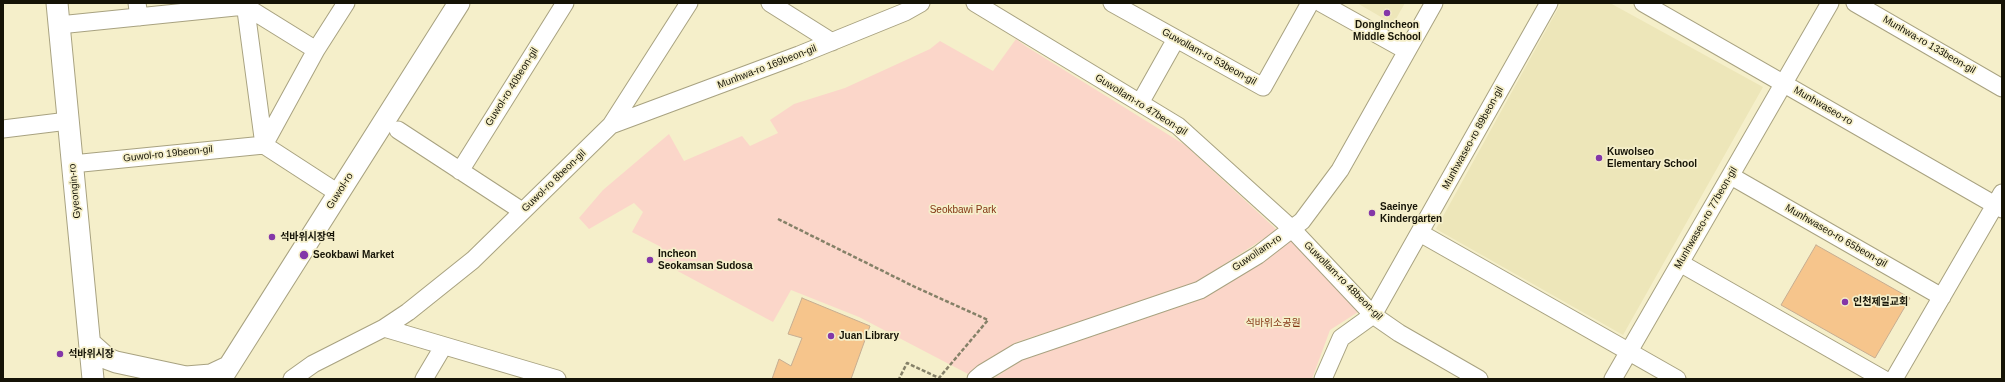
<!DOCTYPE html>
<meta charset="utf-8">
<style>
body{margin:0}
#map{position:relative;width:2005px;height:382px;overflow:hidden;background:#f5efca;font-family:Helvetica,sans-serif}
canvas{display:block}
.frame{position:absolute;inset:0;border:4px solid #151306;pointer-events:none}
</style>
<div id="map">
<canvas width="2005" height="382"></canvas>
<div class="frame"></div>
</div>
<script>
const context = document.querySelector('canvas').getContext('2d');
context.lineJoin = 'round';
function fill(path, color) { context.fillStyle = color; context.fill(path, 'evenodd'); }
const poly = rows => new Path2D(rows.map(r => 'M' + r).join(''));
function trace(path, color, width, dash) { context.strokeStyle = color; context.lineWidth = width; context.lineCap = dash ? 'butt' : 'round'; context.setLineDash(dash || []); context.stroke(path); }
function label(font, color, halo, rows, align = 'center') {
  context.font = font + ' Helvetica,"Noto Sans KR",sans-serif'; context.lineWidth = 3.5; context.setLineDash([]); context.textBaseline = 'middle'; context.strokeStyle = halo; context.fillStyle = color; for (const [text, x, y, turn = 0] of rows) {
    context.save(); context.translate(x, y); context.rotate((+turn || 0) * Math.PI / 180); context.textAlign = isNaN(turn) ? turn : align; if (halo) context.strokeText(text, 0, 0); context.fillText(text, 0, 0); context.restore();
  }
}
fill(poly([
 [1357,3,1405,3,1393,24],
 [1561,3,1610,3,1763,87,1623,335,1436,229]
]), '#ede6b9');
fill(poly([
 [1016,39,1027,47,1185,145,1277,230,1192,285,1017,342,970,375,859,317,791,290,773,322,657,260,661,247,632,232,643,212,634,203,589,229,579,218,603,190,669,134,684,161,742,136,750,146,778,133,770,120,794,104,845,88,930,49,940,41,993,71],
 [1291,240,1358,312,1330,330,1312,379,993,379,1022,360,1196,301,1214,292,1269,258]
]), '#fbd6c9');
const building = poly([
 [1816,245,1910,298,1875,358,1781,305,1816,245],
 [802,298,870,326,851,379,772,379,779,359,791,366,802,338,788,334,802,298]
]);
fill(building, '#f6c58c');
trace(building, '#c6ad91', 1);
const minor = poly([
 [137,3,139,17],
 [245,3,264,145],
 [770,3,832,42],
 [975,3,1178,126,1292,229,1373,315,1399,333,1479,379],
 [1112,3,1263,87,1310,3],
 [1321,3,1407,51],
 [1643,3,2002,209],
 [1855,3,2002,88],
 [59,25,245,6,316,50],
 [1140,103,1176,39],
 [611,125,799,55,905,12,921,3],
 [3,129,68,121],
 [398,130,522,211],
 [264,145,316,50,346,3],
 [72,164,264,145,338,193],
 [460,171,565,3],
 [1731,176,1942,297],
 [1420,233,1677,379],
 [1680,263,1883,379],
 [384,328,557,379],
 [292,379,313,364,384,328,408,312,473,260,611,125,689,3],
 [424,379,443,347],
 [976,379,983,373,1018,352,1200,290,1258,255,1302,221,1340,170,1434,3],
 [1323,379,1341,338,1373,315,1549,3],
 [1613,379,1830,3],
 [1894,379,2002,193]
]);
const major = poly([
 [57,3,93,379],
 [90,343,108,359,116,362,186,377,211,375,228,367],
 [221,379,459,3]
]);
trace(minor, '#a8a280', 19);
trace(major, '#a8a280', 23);
trace(poly([
 [778,219,915,287,988,320,939,378,907,363,899,379]
]), '#858168', 2.5, [4, 2]);
trace(minor, '#fff', 17);
trace(major, '#fff', 21);
for (const [x, y, r, color] of [
 [1387,13,4,"#8437a8"],
 [1599,158,4,"#8437a8"],
 [1372,213,4,"#8437a8"],
 [272,237,4,"#8437a8"],
 [304,255,5,"#8437a8"],
 [650,260,4,"#8437a8"],
 [1845,302,4,"#8437a8"],
 [831,336,4,"#8437a8"],
 [60,354,4,"#8437a8"]
]) { const dot = new Path2D(); dot.arc(x, y, r, 0, 2 * Math.PI); context.fillStyle = color; context.fill(dot); trace(dot, '#f5efca', 1.5); }
label('bold 10px', '#151306', '#f5efca', [
 ["DongIncheon",1387,25,"center"],
 ["Middle School",1387,37,"center"],
 ["Kuwolseo",1607,152],
 ["Elementary School",1607,164],
 ["Saeinye",1380,207],
 ["Kindergarten",1380,219],
 ["석바위시장역",280,237],
 ["Incheon",658,254],
 ["Seokamsan Sudosa",658,266],
 ["Seokbawi Market",313,255],
 ["인천제일교회",1853,302],
 ["Juan Library",839,336],
 ["석바위시장",68,354]
], 'left');
label('10px', '#151306', '#f5efca', [
 ["Munhwa-ro 133beon-gil",1929,45,30],
 ["Guwollam-ro 53beon-gil",1209,57,29],
 ["Munhwa-ro 169beon-gil",767,67,-21],
 ["Guwol-ro 40beon-gil",512,87,-58],
 ["Guwollam-ro 47beon-gil",1141,105,32],
 ["Munhwaseo-ro",1823,106,30],
 ["Munhwaseo-ro 89beon-gil",1473,138,-61],
 ["Guwol-ro 19beon-gil",168,154,-6],
 ["Guwol-ro 8beon-gil",554,181,-44],
 ["Gyeongin-ro",75,191,-95],
 ["Guwol-ro",340,191,-58],
 ["Munhwaseo-ro 77beon-gil",1706,218,-60],
 ["Munhwaseo-ro 65beon-gil",1836,236,30],
 ["Guwollam-ro",1257,253,-34],
 ["Guwollam-ro 48beon-gil",1343,281,45]
]);
label('10px', '#823413', '#f5efca', [
 ["Seokbawi Park",963,210],
 ["석바위소공원",1273,323]
]);
</script>
